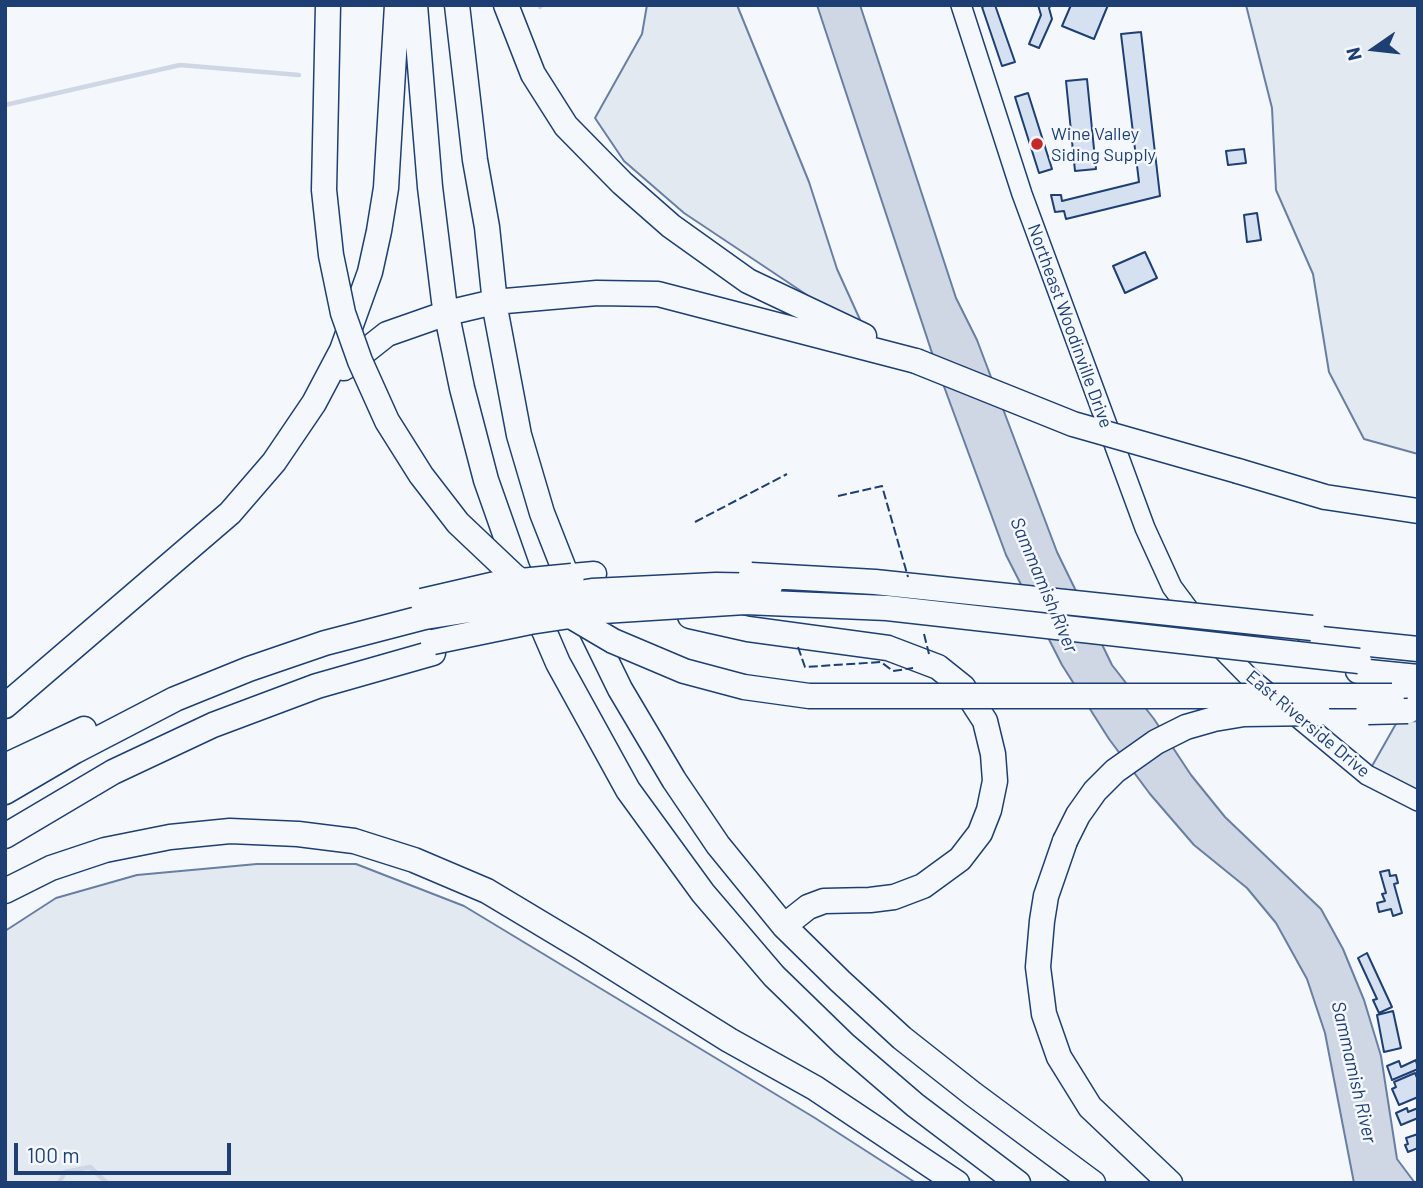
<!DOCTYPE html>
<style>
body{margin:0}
#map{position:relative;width:1423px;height:1188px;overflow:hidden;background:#f4f7fb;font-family:Barlow,sans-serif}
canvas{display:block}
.frame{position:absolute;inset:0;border:7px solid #1d3f73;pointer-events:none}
.north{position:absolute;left:1339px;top:14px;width:70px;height:70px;-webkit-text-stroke:5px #f4f7fb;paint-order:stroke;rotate:256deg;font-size:19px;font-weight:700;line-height:28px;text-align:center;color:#1d3f73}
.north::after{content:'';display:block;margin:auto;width:24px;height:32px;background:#1d3f73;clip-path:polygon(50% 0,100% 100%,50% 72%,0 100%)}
.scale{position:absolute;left:14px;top:1143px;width:217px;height:32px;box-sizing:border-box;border:4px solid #1d3f73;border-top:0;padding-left:9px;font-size:21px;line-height:24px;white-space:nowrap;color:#1d3f73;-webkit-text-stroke:5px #f4f7fb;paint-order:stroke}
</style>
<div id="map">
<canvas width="1423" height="1188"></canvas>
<div class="frame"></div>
<div class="north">N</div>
<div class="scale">100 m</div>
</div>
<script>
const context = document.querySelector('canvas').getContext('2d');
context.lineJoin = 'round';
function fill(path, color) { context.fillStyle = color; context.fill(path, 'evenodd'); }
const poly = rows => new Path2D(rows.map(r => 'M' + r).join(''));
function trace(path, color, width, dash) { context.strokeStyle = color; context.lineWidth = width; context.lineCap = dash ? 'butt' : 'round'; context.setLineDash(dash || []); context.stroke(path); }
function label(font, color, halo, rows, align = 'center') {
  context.font = font + ' Barlow,sans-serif'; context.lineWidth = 5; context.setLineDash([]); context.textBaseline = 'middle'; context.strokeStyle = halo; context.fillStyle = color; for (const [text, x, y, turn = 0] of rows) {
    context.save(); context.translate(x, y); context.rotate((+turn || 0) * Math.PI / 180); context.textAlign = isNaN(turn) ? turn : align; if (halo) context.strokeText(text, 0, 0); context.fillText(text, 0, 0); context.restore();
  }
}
const green = poly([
 [647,5,737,5,809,182,837,269,867,335,684,213,624,161,595,118,642,34,647,5],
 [1246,5,1418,5,1418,454,1364,439,1329,372,1313,274,1276,190,1272,108,1246,5],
 [1418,721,1418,801,1367,775,1397,722,1418,721],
 [257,864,356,864,464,906,815,1118,916,1183,5,1183,5,931,56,898,137,875,257,864]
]);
fill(green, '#e3e9f0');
trace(green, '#687fa3', 2);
const water = poly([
 [817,5,860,5,956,298,977,340,1057,552,1112,665,1154,719,1191,775,1225,817,1321,909,1343,949,1364,1000,1381,1056,1397,1159,1415,1183,1354,1183,1325,1033,1307,979,1276,923,1247,888,1194,845,1150,794,1109,739,1062,665,1006,555,935,362,817,5]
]);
fill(water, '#cfd7e4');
trace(water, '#687fa3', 2);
trace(poly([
 [540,7,542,5],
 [5,105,180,65,299,75],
 [59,1183,65,1172,90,1167,107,1183]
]), '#cfd7e4', 4.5);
const building = poly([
 [986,5,995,5,1015,62,1002,66,982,7,986,5],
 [1038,5,1051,5,1049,8,1052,19,1039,48,1029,44,1041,15,1038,5],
 [1071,5,1108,5,1094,39,1062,26,1071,5],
 [1141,32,1160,196,1066,219,1064,211,1055,212,1051,195,1061,195,1062,201,1139,182,1121,34,1141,32],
 [1087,79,1096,169,1075,171,1066,81,1087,79],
 [1028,93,1052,169,1039,173,1015,97,1028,93],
 [1244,149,1246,163,1228,165,1226,151,1244,149],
 [1257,213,1261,240,1247,242,1244,215,1257,213],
 [1145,252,1157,278,1125,293,1113,266,1145,252],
 [1389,870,1390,876,1396,875,1398,883,1394,884,1402,913,1393,916,1391,909,1379,912,1377,903,1385,901,1382,894,1386,893,1380,872,1389,870],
 [1367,953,1392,1007,1379,1013,1373,1000,1377,999,1358,958,1367,953],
 [1393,1011,1401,1048,1384,1052,1377,1015,1393,1011],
 [1416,1060,1418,1069,1392,1080,1387,1066,1399,1061,1401,1067,1416,1060],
 [1415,1073,1418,1080,1418,1097,1399,1105,1392,1089,1396,1087,1394,1082,1415,1073],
 [1407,1108,1408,1112,1418,1108,1418,1118,1401,1125,1396,1113,1407,1108],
 [1418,1134,1418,1148,1408,1152,1405,1145,1408,1144,1406,1138,1418,1134]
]);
fill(building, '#d5e0f0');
trace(building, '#1d3f73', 2);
const secondary = poly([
 [961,5,1022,194,1145,528,1172,587,1207,634,1249,677,1367,775,1418,801]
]);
const highway = poly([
 [415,5,430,187,444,301,462,388,486,480,517,568,558,663,628,790,703,893,774,976,844,1044,915,1105,1018,1183],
 [457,5,475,160,487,227,496,313,519,435,542,513,575,597,620,689,674,780,718,845,784,926,840,981,902,1038,973,1094,1093,1183],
 [506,5,533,74,566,126,622,183,671,226,748,281,864,336],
 [344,368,387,334,447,313,494,302,597,293,658,294,916,361],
 [1238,471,1325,497,1418,511],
 [572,576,594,574],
 [690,616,748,629,888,648,938,667,963,687,985,721,993,754,995,781,989,810,980,833,960,859,923,886,894,897,870,900,824,901,808,907,784,926],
 [1311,638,1418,649],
 [1358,671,1418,677],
 [1392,696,1418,696],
 [5,706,230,513,274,462,314,403,342,350,370,272,379,231,386,188,397,5],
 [5,766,84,729],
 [5,792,75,751,175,699,249,669,325,643,425,617],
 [5,836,113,772,213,725,317,686,433,653],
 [1065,841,1046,896,1042,921,1038,967,1044,1014,1059,1057,1090,1107,1170,1183],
 [5,891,51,868,105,850,170,837,230,831,298,834,354,841,414,860,487,891,582,948,729,1040,815,1088,957,1183]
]);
trace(secondary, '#1d3f73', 22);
trace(highway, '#1d3f73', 27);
trace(secondary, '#f4f7fb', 19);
trace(highway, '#f4f7fb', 24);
const highwayBridge = poly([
 [328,5,324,190,331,255,343,313,360,361,387,421,421,475,458,523,514,576,557,608,613,641,684,671,744,687,809,696,1392,696],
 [916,361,1073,424,1238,471],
 [751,575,875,582,1312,628],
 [422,601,500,583,572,576],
 [425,617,592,591,716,585,770,586],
 [433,642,530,622,603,611,745,602,887,608,1359,661],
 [1368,712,1408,711],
 [1065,841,1078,815,1095,791,1115,771,1156,742,1186,727,1214,719,1244,714,1318,713]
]);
trace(highwayBridge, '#1d3f73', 27, []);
trace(highwayBridge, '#f4f7fb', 24);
trace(poly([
 [838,496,882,486,908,577],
 [695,522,787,474],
 [924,634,929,654],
 [798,647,805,667,881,662,893,671,913,668]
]), '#1d3f73', 2, [9, 3.5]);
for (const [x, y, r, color] of [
 [1037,144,7,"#c62828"]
]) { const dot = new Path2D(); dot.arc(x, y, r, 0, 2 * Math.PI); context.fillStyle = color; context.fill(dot); trace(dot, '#f4f7fb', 2.5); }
label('18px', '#1d3f73', '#f4f7fb', [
 ["Wine Valley",1051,134],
 ["Siding Supply",1051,155]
], 'left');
label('18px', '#1d3f73', '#f4f7fb', [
 ["Northeast Woodinville Drive",1070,326,70],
 ["East Riverside Drive",1308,724,40]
]);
label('italic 19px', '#1d3f73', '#f4f7fb', [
 ["Sammamish River",1044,585,67],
 ["Sammamish River",1354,1072,77]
]);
</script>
